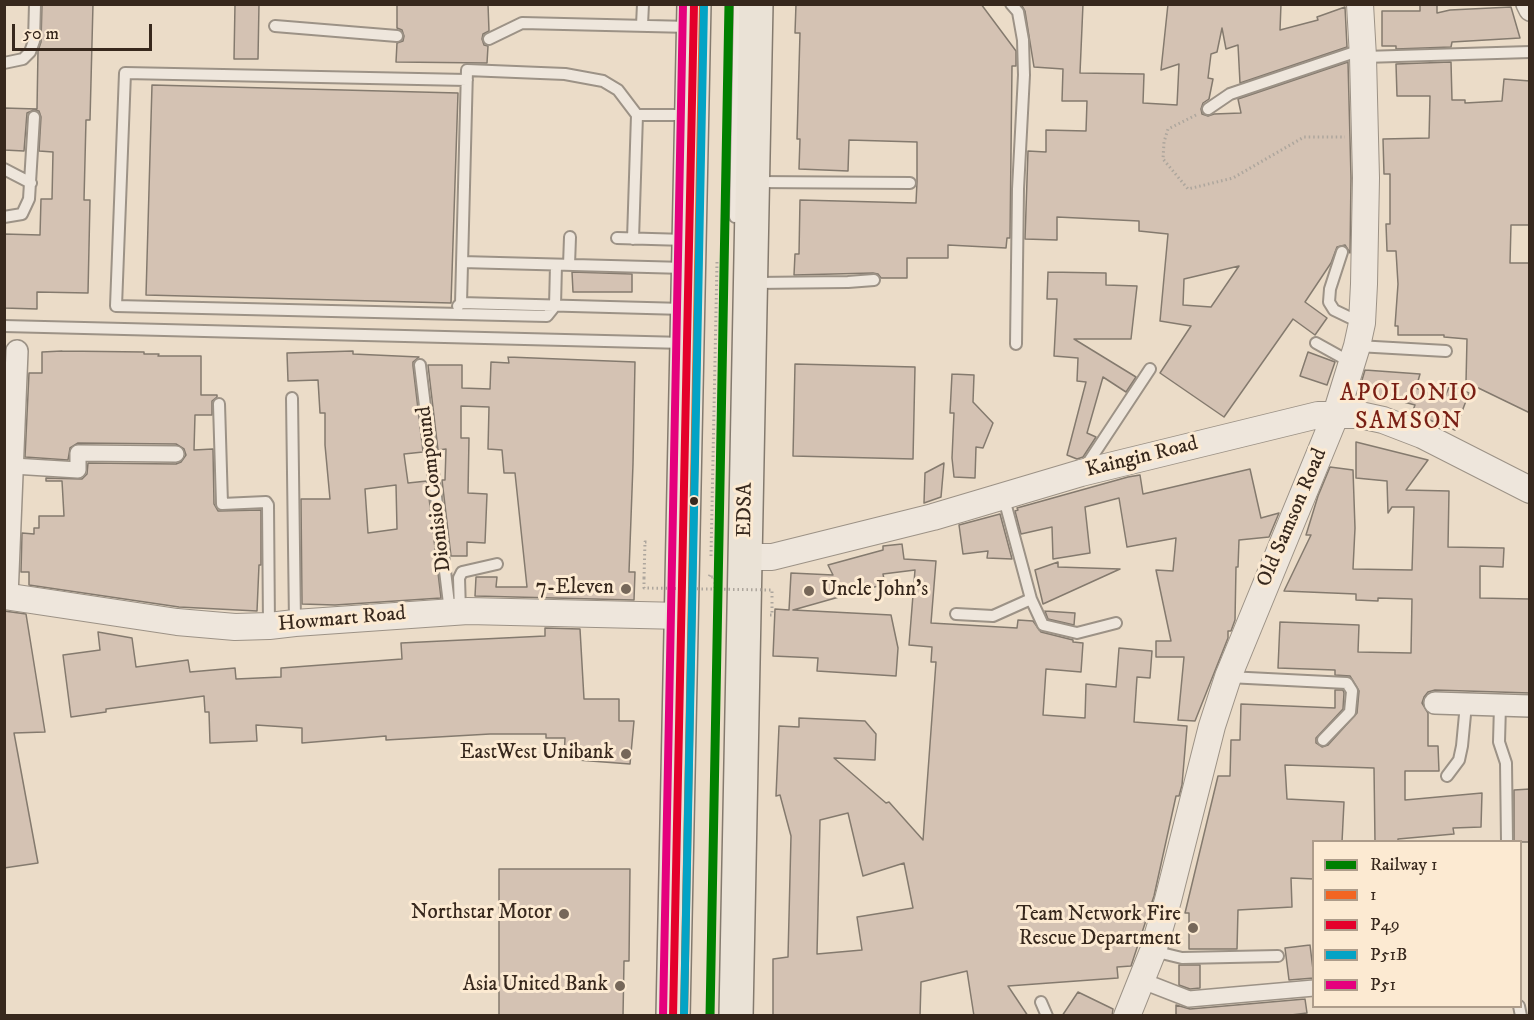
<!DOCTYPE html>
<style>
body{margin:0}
#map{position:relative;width:1534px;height:1020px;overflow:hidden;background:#ebdcc8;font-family:"IM FELL DW Pica",serif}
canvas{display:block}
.frame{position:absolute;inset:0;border:6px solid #37281d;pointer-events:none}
.legend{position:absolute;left:1312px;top:840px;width:210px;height:168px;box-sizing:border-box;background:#fcead2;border:2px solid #ad9c8a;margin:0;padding:8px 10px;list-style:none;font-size:18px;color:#37281d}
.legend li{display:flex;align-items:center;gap:12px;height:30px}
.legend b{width:30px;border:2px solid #ad9c8a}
.scale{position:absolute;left:12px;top:24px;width:140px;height:27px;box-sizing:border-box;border:3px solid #37281d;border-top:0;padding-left:8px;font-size:18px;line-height:21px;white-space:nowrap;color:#37281d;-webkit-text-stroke:4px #fcead2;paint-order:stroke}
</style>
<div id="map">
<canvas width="1534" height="1020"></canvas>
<div class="frame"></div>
<ul class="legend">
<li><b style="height:8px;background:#008000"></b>Railway 1</li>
<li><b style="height:8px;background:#f26522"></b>1</li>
<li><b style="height:8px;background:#e4002b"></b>P49</li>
<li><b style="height:8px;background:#03a3c5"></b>P51B</li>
<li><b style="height:8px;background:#e5007d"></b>P51</li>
</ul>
<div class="scale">50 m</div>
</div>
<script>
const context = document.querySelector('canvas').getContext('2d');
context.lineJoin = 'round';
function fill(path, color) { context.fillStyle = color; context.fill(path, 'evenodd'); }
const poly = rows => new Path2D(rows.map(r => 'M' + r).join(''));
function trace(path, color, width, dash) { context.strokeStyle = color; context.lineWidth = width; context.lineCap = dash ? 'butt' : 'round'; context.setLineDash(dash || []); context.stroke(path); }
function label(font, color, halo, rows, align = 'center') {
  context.font = font + ' "IM FELL DW Pica",serif'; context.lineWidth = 6; context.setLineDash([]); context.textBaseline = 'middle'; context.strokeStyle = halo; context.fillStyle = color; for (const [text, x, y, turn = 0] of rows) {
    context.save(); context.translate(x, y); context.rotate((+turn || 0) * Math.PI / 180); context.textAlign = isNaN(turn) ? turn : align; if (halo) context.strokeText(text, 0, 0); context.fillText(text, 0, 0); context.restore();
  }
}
const building = poly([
 [42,4,93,4,90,120,86,120,84,200,90,200,88,293,37,292,37,309,4,308,4,234,40,235,41,199,52,199,53,152,39,151,41,117,39,111,34,110,27,113,24,151,4,150,4,108,37,109,38,51,41,42,42,4],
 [235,4,259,4,258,59,234,59,235,4],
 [397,4,488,4,489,31,483,34,482,39,484,45,488,46,487,63,396,62,397,43,403,41,404,36,402,30,397,28,397,4],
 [796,4,981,4,1016,51,1016,66,1012,66,1010,238,1007,238,1006,248,948,245,948,258,907,258,907,278,881,278,878,274,873,273,794,275,795,254,799,254,800,200,916,203,917,182,917,142,849,140,848,171,799,169,800,139,797,139,800,33,795,33,796,4],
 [1021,4,1083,4,1080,73,1144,74,1143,103,1177,105,1179,64,1161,70,1168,4,1281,4,1280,30,1318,20,1317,17,1345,7,1347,47,1240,83,1238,45,1226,49,1222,28,1217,52,1211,54,1208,78,1213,79,1209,99,1203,103,1201,109,1202,114,1208,116,1214,114,1241,113,1238,99,1348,62,1351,178,1350,253,1345,245,1337,247,1331,263,1305,302,1327,318,1315,335,1293,319,1224,417,1160,373,1191,326,1160,321,1168,234,1139,231,1139,221,1057,217,1057,240,1025,239,1028,151,1046,152,1046,130,1086,131,1087,101,1062,101,1063,69,1034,67,1025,11,1021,4],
 [1239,266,1211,307,1183,305,1184,279,1239,266],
 [1420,4,1437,4,1437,13,1450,10,1511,7,1520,38,1452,42,1451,47,1396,49,1396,46,1382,46,1382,11,1420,11,1420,4],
 [1451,62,1452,100,1465,100,1465,103,1502,101,1504,79,1530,81,1530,225,1511,225,1510,263,1530,263,1530,413,1466,382,1467,339,1444,337,1444,335,1398,335,1398,326,1395,326,1398,284,1396,251,1387,251,1386,224,1390,224,1390,174,1384,174,1383,139,1429,138,1430,96,1397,96,1396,64,1451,62],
 [152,85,458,93,451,303,146,295,152,85],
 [572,272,632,274,632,292,573,292,572,272],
 [1048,272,1106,273,1106,285,1137,286,1131,339,1074,339,1136,377,1126,392,1103,377,1087,433,1096,437,1083,457,1077,459,1067,455,1086,382,1077,381,1078,358,1054,356,1057,299,1047,299,1048,272],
 [62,351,144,352,144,354,159,354,158,356,201,356,201,395,217,395,217,397,212,401,212,415,195,415,194,450,213,449,214,504,218,511,261,510,261,565,259,565,257,611,179,607,29,585,29,572,21,572,22,533,34,534,34,528,39,528,39,516,64,516,62,481,46,481,46,478,82,479,87,474,88,463,176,464,181,462,186,455,184,449,176,444,78,443,70,448,68,460,25,457,29,373,42,373,42,352,62,351],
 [353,351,353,354,419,357,413,362,413,366,423,452,404,454,408,483,427,481,441,598,335,605,302,604,301,499,330,499,325,445,325,413,320,413,318,380,288,381,287,353,353,351],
 [396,485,397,529,368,533,365,489,396,485],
 [1308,352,1335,362,1327,385,1300,376,1308,352],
 [508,357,635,362,633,464,629,572,635,572,634,600,475,596,476,577,497,577,496,587,527,587,515,473,504,473,502,450,488,449,489,407,461,406,461,438,469,438,468,493,487,494,485,543,467,542,467,556,451,556,442,480,445,480,446,449,438,450,428,365,462,365,462,388,490,389,491,362,509,363,508,357],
 [795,364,915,367,913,459,793,456,795,364],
 [1365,370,1420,374,1416,388,1444,399,1450,385,1469,393,1455,430,1412,413,1415,405,1359,390,1365,370],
 [952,374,974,375,973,402,993,423,983,448,976,447,975,478,954,477,952,458,954,413,950,413,952,374],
 [1356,442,1428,460,1406,490,1449,491,1448,547,1504,548,1503,567,1480,566,1480,598,1530,599,1530,693,1435,690,1428,692,1424,697,1422,703,1428,713,1428,746,1438,746,1439,771,1405,771,1405,800,1482,793,1481,827,1453,828,1454,834,1398,839,1398,842,1375,842,1374,768,1285,765,1287,799,1344,802,1342,842,1314,842,1314,879,1291,878,1292,907,1238,910,1237,949,1189,949,1189,913,1185,913,1218,776,1230,776,1231,740,1240,740,1241,704,1335,708,1335,690,1343,690,1344,693,1343,709,1316,738,1316,743,1322,747,1328,745,1357,713,1359,691,1350,676,1335,675,1335,670,1278,668,1280,622,1359,625,1358,652,1411,653,1412,599,1378,598,1378,601,1356,600,1356,594,1284,591,1311,535,1306,535,1318,496,1330,467,1353,470,1355,528,1353,569,1412,570,1414,507,1392,507,1388,513,1387,481,1356,478,1356,442],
 [944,463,941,497,924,503,925,473,944,463],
 [1250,469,1261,518,1279,513,1269,537,1239,540,1238,567,1236,567,1235,620,1231,631,1228,631,1228,638,1195,721,1178,720,1184,657,1156,657,1156,641,1171,641,1156,570,1173,571,1176,538,1127,547,1119,498,1085,507,1090,553,1053,559,1052,527,1021,534,1015,511,1018,510,1017,508,1128,477,1140,475,1143,494,1250,469],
 [1000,514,1012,559,987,558,988,551,963,554,959,525,1000,514],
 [902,544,904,559,936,561,931,623,1017,628,1018,620,1033,621,1041,632,1073,640,1073,642,1083,643,1081,672,1046,669,1043,715,1085,718,1086,684,1116,687,1119,648,1152,651,1150,678,1137,677,1134,722,1187,726,1182,785,1179,796,1176,796,1154,896,1131,966,1117,967,1118,978,1008,986,1028,1016,974,1016,967,971,921,982,920,1016,773,1016,773,959,788,957,791,836,780,795,776,796,779,726,799,727,799,718,865,721,876,734,875,760,834,758,886,803,889,802,923,840,936,662,931,662,932,647,909,645,915,570,883,574,885,584,793,610,891,615,898,648,896,676,817,671,818,658,773,656,775,609,789,610,791,573,833,575,828,565,883,550,883,546,902,544],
 [848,813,863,876,904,863,913,908,857,917,862,950,817,954,820,820,848,813],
 [1058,562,1058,567,1120,569,1043,604,1035,570,1058,562],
 [4,611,26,614,45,732,14,733,38,863,4,868,4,611],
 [1045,611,1075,613,1074,625,1048,619,1045,611],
 [545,628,580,629,584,699,619,699,619,721,634,721,630,764,564,759,565,738,546,738,546,734,490,734,386,740,386,736,302,743,302,728,256,725,257,741,210,743,209,712,205,712,204,696,106,709,106,712,71,717,63,655,100,650,98,632,132,638,136,667,188,660,190,672,235,668,236,679,281,677,281,668,402,659,401,643,545,636,545,628],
 [1530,789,1530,842,1514,842,1514,790,1530,789],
 [499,869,630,869,629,961,624,961,623,1016,499,1016,499,869],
 [1310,945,1314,978,1289,980,1285,948,1310,945],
 [1179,965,1200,965,1200,988,1190,989,1179,985,1179,965],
 [1078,992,1113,1009,1112,1016,1062,1016,1078,992],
 [1305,999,1307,1013,1283,1016,1176,1016,1176,1005,1190,1009,1305,999]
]);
fill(building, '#d4c2b3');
trace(building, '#847a6e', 1.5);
const service = poly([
 [1011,4,1018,12,1023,40,1024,75,1018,189,1016,344],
 [642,25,643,4],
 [275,26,397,36],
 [489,39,522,23,690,27],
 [1364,57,1530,52],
 [4,63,23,59,30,52,34,41,35,4],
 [467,80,125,73,116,306,547,316,555,306,556,265],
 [1208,109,1230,94,1361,50],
 [637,115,689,115],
 [4,169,31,183],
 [756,182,910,183],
 [4,217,22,214,29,199,34,117],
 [735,217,739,4],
 [617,238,686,240],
 [1342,252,1330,289,1329,302,1334,310,1361,323],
 [462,262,685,268],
 [569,265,570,237],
 [754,283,848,282,874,280],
 [461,303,467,70,565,74,603,81,618,90,637,115,633,239],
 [458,306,461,303,684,309],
 [4,326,685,343],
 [1316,343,1352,363],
 [1357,346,1446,351],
 [420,365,450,612],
 [292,398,295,622],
 [219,404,222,504,266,502,268,505,269,626],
 [1084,469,1150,369],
 [1003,495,1031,599,1043,625,1077,633,1116,623],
 [460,611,459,578,462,572,497,564],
 [956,614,993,616,1031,599],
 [1228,677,1347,683,1352,691,1350,712,1323,740],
 [1500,705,1499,742,1506,763,1507,842],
 [1447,776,1459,760,1462,746,1466,704],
 [1153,951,1182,958,1278,956],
 [1041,1002,1047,1016],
 [1519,1006,1521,1016]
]);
const pedestrian = poly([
 [13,466,78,470,78,453,176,454],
 [1140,980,1189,999,1314,988]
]);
const minor = poly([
 [1527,4,1530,10],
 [7,597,17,351],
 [1435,703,1530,706]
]);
const tertiary = poly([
 [746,557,772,557,933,517,1081,473,1318,415,1360,415,1383,420,1422,435,1530,490],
 [4,596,177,622,235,627,269,626,295,623,468,611,682,616],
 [1127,1016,1153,951,1168,900,1212,726,1228,677,1336,414,1357,346,1362,323,1364,284,1366,178,1363,57,1360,4]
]);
const trunk = poly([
 [673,1016,694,4],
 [736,1016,756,4]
]);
trace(service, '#9c9286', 14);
trace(pedestrian, '#9c9286', 18);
trace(minor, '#9c9286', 24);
trace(tertiary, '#9c9286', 28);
trace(trunk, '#847a6e', 36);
trace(poly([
 [1196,115,1168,129,1164,142,1163,159,1188,189,1233,178,1304,137,1345,137],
 [711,556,717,262],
 [710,575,709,577,715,577,715,588],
 [644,578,645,542,647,542],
 [770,615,772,615,772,599]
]), '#ada69d', 3, [1.5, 3]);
trace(service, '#eee6dc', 10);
trace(pedestrian, '#eee6dc', 15);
trace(minor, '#eee6dc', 21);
trace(tertiary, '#eee6dc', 26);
trace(trunk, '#eae2d6', 33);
trace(poly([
 [644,578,644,588,772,590,772,599]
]), '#ada69d', 3, [1.5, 3]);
trace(poly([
 [684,1016,703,4]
]), '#f26522', 8);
trace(poly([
 [673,1016,694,4]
]), '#e4002b', 8);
trace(poly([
 [684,1016,704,4]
]), '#03a3c5', 8);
trace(poly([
 [663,1016,683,4]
]), '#e5007d', 8);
trace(poly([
 [710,1016,729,4]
]), '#008000', 9);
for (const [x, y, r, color] of [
 [694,501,5,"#37281d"],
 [626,589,6,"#766759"],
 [809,591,6,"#766759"],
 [626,754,6,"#766759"],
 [564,914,6,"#766759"],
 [1193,928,6,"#766759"],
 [620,986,6,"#766759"]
]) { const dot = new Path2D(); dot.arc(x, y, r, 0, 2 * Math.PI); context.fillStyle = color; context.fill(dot); trace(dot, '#fcead2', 2); }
label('21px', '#37281d', '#fcead2', [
 ["Kaingin Road",1142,458,-14],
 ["Dionisio Compound",435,489,-97],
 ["EDSA",746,510,-89],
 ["Old Samson Road",1293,518,-67],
 ["Howmart Road",342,620,-5]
]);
label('21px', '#37281d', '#fcead2', [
 ["7-Eleven",614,589],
 ["Uncle John's",821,591,"left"],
 ["EastWest Unibank",614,754],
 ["Northstar Motor",552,914],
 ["Team Network Fire",1181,916],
 ["Rescue Department",1181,940],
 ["Asia United Bank",608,986]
], 'right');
context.letterSpacing = '1.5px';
label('24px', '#7a1f14', '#fcead2', [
 ["APOLONIO",1409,395],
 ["SAMSON",1409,423]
]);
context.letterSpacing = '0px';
</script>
